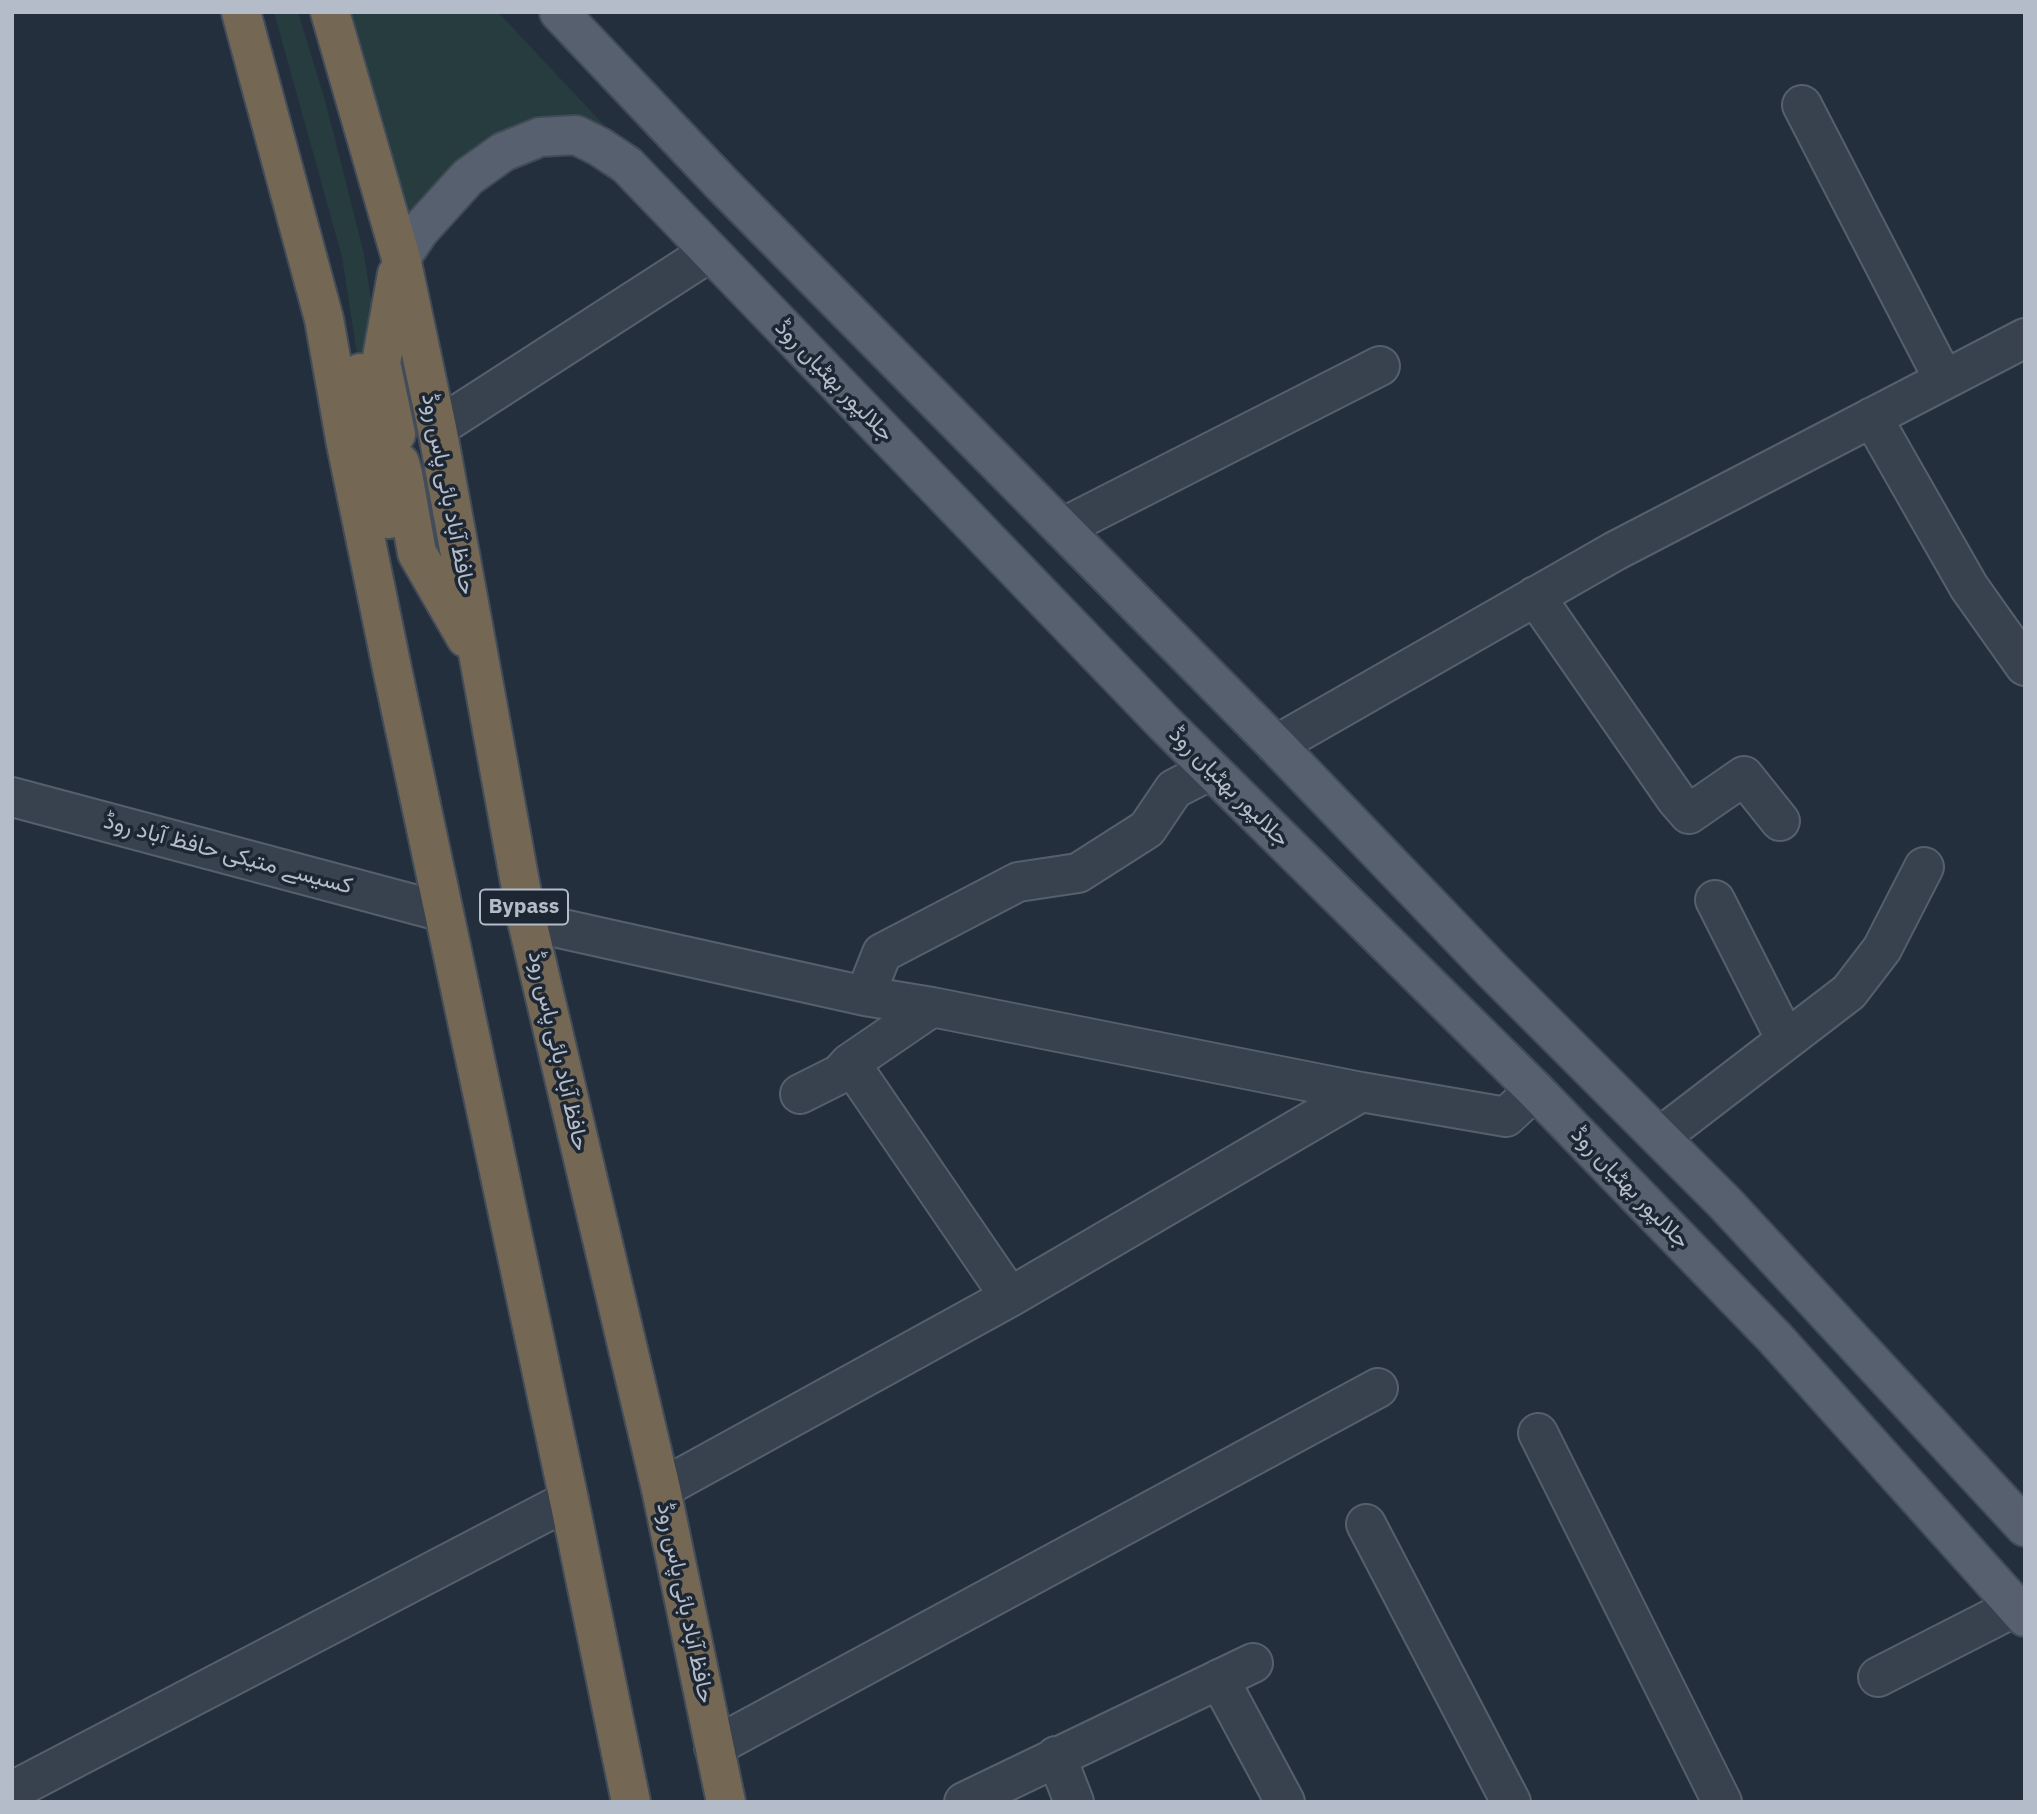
<!DOCTYPE html>
<meta charset="utf-8">
<style>
body{margin:0}
#map{position:relative;width:2037px;height:1814px;overflow:hidden;background:#242f3e;font-family:"IBM Plex Sans",sans-serif}
canvas{display:block}
.frame{position:absolute;inset:0;border:14px solid #b4bcc9;pointer-events:none}
</style>
<div id="map">
<canvas width="2037" height="1814"></canvas>
<div class="frame"></div>
</div>
<script>
const context = document.querySelector('canvas').getContext('2d');
context.lineJoin = 'round';
function fill(path, color) { context.fillStyle = color; context.fill(path, 'evenodd'); }
const poly = rows => new Path2D(rows.map(r => 'M' + r).join(''));
function trace(path, color, width, dash) { context.strokeStyle = color; context.lineWidth = width; context.lineCap = dash ? 'butt' : 'round'; context.setLineDash(dash || []); context.stroke(path); }
function label(font, color, halo, rows, align = 'center') {
  context.font = font + ' "IBM Plex Sans",Vazirmatn,sans-serif'; context.lineWidth = 7; context.setLineDash([]); context.textBaseline = 'middle'; context.strokeStyle = halo; context.fillStyle = color; for (const [text, x, y, turn = 0] of rows) {
    context.save(); context.translate(x, y); context.rotate((+turn || 0) * Math.PI / 180); context.textAlign = isNaN(turn) ? turn : align; if (halo) context.strokeText(text, 0, 0); context.fillText(text, 0, 0); context.restore();
  }
}
fill(poly([
 [274,12,298,12,326,104,364,254,381,363,359,367,342,257],
 [330,12,498,12,662,187,540,137,401,258]
]), '#263c3f');
const minor = poly([
 [1802,105,1944,380],
 [1872,417,1969,587,2025,666],
 [437,428,710,252],
 [1062,528,1380,366],
 [1535,596,1676,799,1689,814,1744,776,1780,821],
 [1276,745,1615,551,2025,338],
 [12,797,443,912],
 [1715,900,1786,1040],
 [527,921,865,996,932,1007,1361,1092,1506,1117,1535,1090],
 [865,996,882,953,1018,882,1078,873,1147,829,1174,789,1211,770],
 [850,1063,1010,1297],
 [800,1094,840,1074,850,1063,932,1007],
 [1660,1137,1849,992,1882,949,1924,867],
 [1538,1433,1722,1802],
 [661,1489,1010,1297,1361,1092],
 [1366,1524,1511,1802],
 [1878,1677,2015,1607],
 [1219,1679,1285,1802],
 [714,1747,1378,1388],
 [1056,1756,1074,1802],
 [12,1791,569,1500],
 [964,1802,1253,1663]
]);
const major = poly([
 [559,12,722,184,1276,745,1493,971,1725,1203,2025,1527],
 [401,258,419,231,468,177,503,152,540,137,576,135,600,147,627,165,1165,724,1535,1090,1775,1338,2025,1617]
]);
const highway = poly([
 [241,12,324,319,346,444,394,678,569,1500,631,1802],
 [330,12,401,258,437,428,527,921,661,1489,726,1802],
 [360,373,374,439,380,444,390,442,396,434,381,363,397,274],
 [389,519,378,469,384,461,394,459,400,463,403,474,417,553,466,638]
]);
trace(minor, '#565f6c', 42);
trace(major, '#414a57', 42);
trace(highway, '#434c59', 42);
trace(minor, '#38414e', 38);
trace(major, '#56606e', 38);
trace(highway, '#746855', 38);
for (const [x, y, w] of [
 [524,907,88]
]) { const box = new Path2D(); box.roundRect(x - w / 2, y - 17.5, w, 35, 5); context.fillStyle = '#1d2633'; context.fill(box); trace(box, '#b4bcc9', 2); }
label('bold 21px', '#b4bcc9', null, [
 ["Bypass",524,907]
]);
label('23px', '#b4bcc9', '#1d2633', [
 ["جلالپور بھٹیاں روڈ",834,381,46],
 ["حافظ آباد بائی پاس روڈ",448,494,79],
 ["جلالپور بھٹیاں روڈ",1229,787,45],
 ["کسیسے متیکی حافظ آباد روڈ",228,854,15],
 ["حافظ آباد بائی پاس روڈ",558,1051,77],
 ["جلالپور بھٹیاں روڈ",1630,1188,46],
 ["حافظ آباد بائی پاس روڈ",685,1603,78]
]);
</script>
